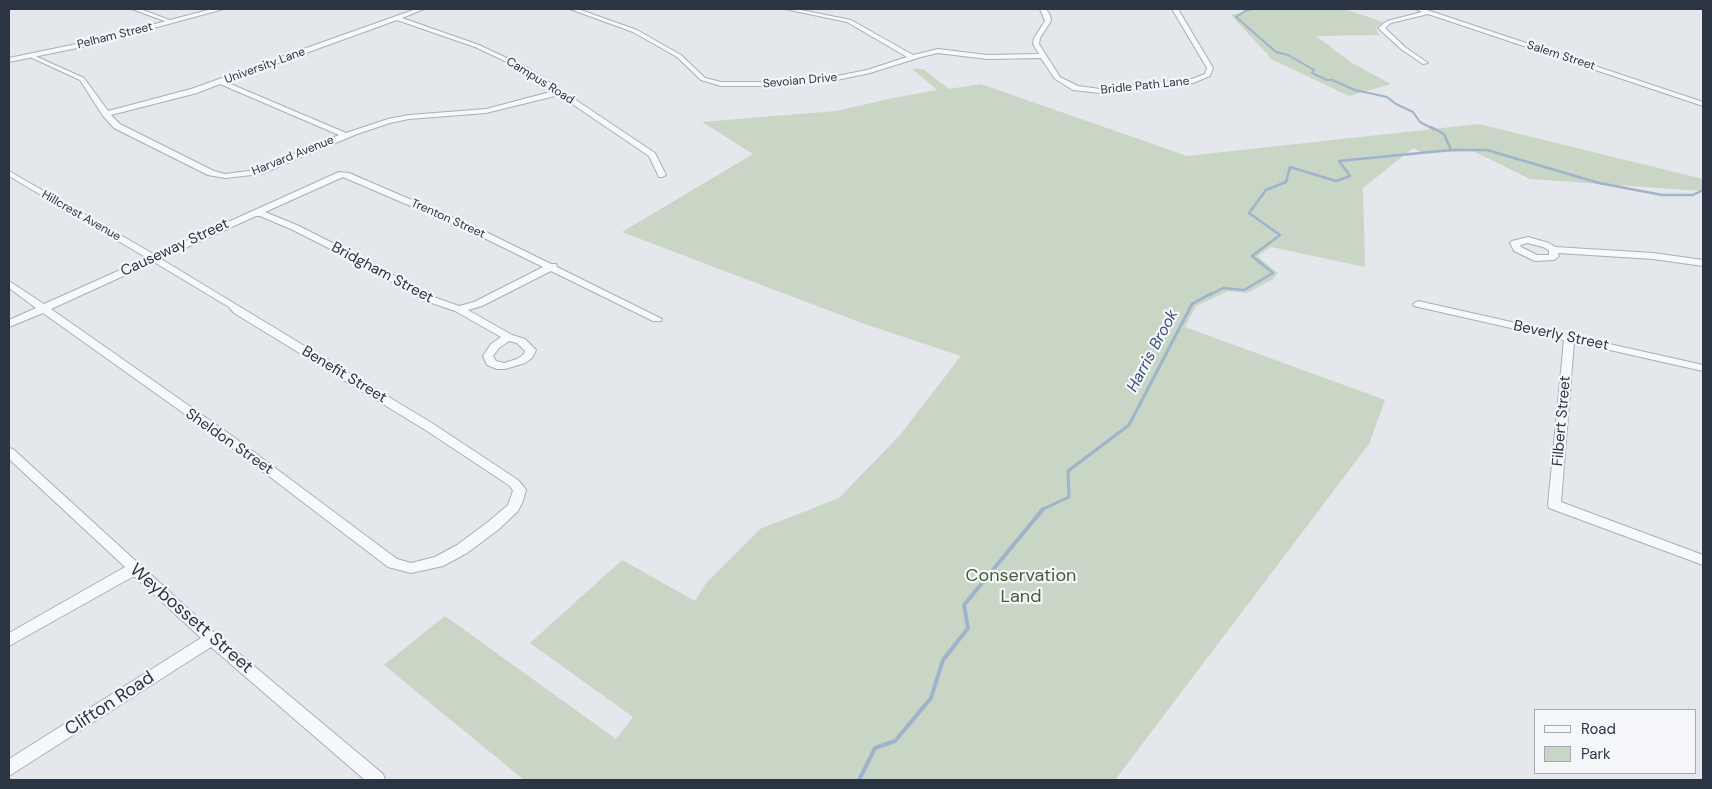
<!DOCTYPE html>
<style>
body{margin:0}
#map{position:relative;width:1712px;height:789px;overflow:hidden;background:#e4e7ec;font-family:"DM Sans",sans-serif}
canvas{display:block}
.frame{position:absolute;inset:0;border:10px solid #2b3445;pointer-events:none}
.legend{position:absolute;left:1534px;top:709px;width:162px;height:65px;box-sizing:border-box;background:#f4f6f9;border:1px solid #a4a8b1;margin:0;padding:6px 9px;list-style:none;font-size:15px;color:#2b3445}
.legend li{display:flex;align-items:center;gap:10px;height:25px}
.legend b{width:25px;border:1px solid #a4a8b1}
</style>
<div id="map">
<canvas width="1712" height="789"></canvas>
<div class="frame"></div>
<ul class="legend">
<li><b style="height:6px;background:#f7f8fa"></b>Road</li>
<li><b style="height:14px;background:#c9d6c5"></b>Park</li>
</ul>
</div>
<script>
const context = document.querySelector('canvas').getContext('2d');
context.lineJoin = 'round';
function fill(path, color) { context.fillStyle = color; context.fill(path, 'evenodd'); }
const poly = rows => new Path2D(rows.map(r => 'M' + r).join(''));
function trace(path, color, width, dash) { context.strokeStyle = color; context.lineWidth = width; context.lineCap = dash ? 'butt' : 'round'; context.setLineDash(dash || []); context.stroke(path); }
function label(font, color, halo, rows, align = 'center') {
  context.font = font + ' "DM Sans",sans-serif'; context.lineWidth = 4.5; context.setLineDash([]); context.textBaseline = 'middle'; context.strokeStyle = halo; context.fillStyle = color; for (const [text, x, y, turn = 0] of rows) {
    context.save(); context.translate(x, y); context.rotate((+turn || 0) * Math.PI / 180); context.textAlign = isNaN(turn) ? turn : align; if (halo) context.strokeText(text, 0, 0); context.fillText(text, 0, 0); context.restore();
  }
}
fill(poly([
 [1258,9,1345,9,1383,22,1375,28,1380,35,1316,36,1352,63,1391,84,1349,96,1269,58,1270,57,1231,15],
 [912,69,923,69,949,89,981,84,1187,156,1479,124,1703,179,1703,191,1530,179,1473,151,1423,153,1413,148,1363,188,1365,267,1271,247,1257,256,1278,273,1273,279,1247,293,1228,291,1196,306,1185,327,1385,400,1369,444,1115,780,524,780,384,665,445,616,616,739,633,717,530,643,622,560,695,601,706,583,760,529,839,498,900,435,961,356,859,322,622,232,753,154,702,122,836,111,893,98,937,90]
]), '#c9d6c5');
trace(poly([
 [1254,9,1245,11,1236,17,1276,52,1288,55,1314,70,1312,73,1327,80,1332,80,1355,90,1387,97,1396,104,1413,112,1420,122,1433,129]
]), '#9fb4cc', 2);
trace(poly([
 [1451,150,1487,150,1599,183,1662,195,1693,195,1703,190],
 [1210,295,1223,288,1244,290,1273,273,1252,256,1280,235,1249,213,1266,190,1286,182,1290,167,1336,181,1350,176,1339,161,1451,150,1444,134,1431,127]
]), '#9fb4cc', 2.5);
trace(poly([
 [1041,510,1069,497,1068,471,1129,425,1192,304,1212,293]
]), '#9fb4cc', 3);
trace(poly([
 [859,780,875,748,895,741,931,698,943,660,968,628,964,605,1043,509]
]), '#9fb4cc', 4);
const minor = poly([
 [132,9,140,9,175,22,170,23,132,9],
 [416,9,424,9,402,18,479,45,528,68,655,153,666,175,662,177,659,177,649,156,559,95,486,113,409,119,390,123,357,134,261,174,225,178,208,175,114,128,103,116,80,80,28,56,33,55,84,78,108,111,191,89,416,9],
 [397,20,475,47,524,70,554,91,486,109,409,115,388,119,346,133,226,82,397,20],
 [220,84,339,135,256,170,225,174,214,171,120,124,111,115,197,93,220,84],
 [570,9,578,9,637,30,681,55,705,78,721,82,780,82,832,77,867,70,907,57,847,22,785,9,796,9,851,20,913,55,938,49,987,55,1039,54,1033,44,1034,38,1045,21,1040,9,1046,9,1050,15,1051,21,1040,38,1039,44,1060,77,1078,86,1100,89,1192,79,1205,74,1207,68,1172,9,1178,9,1213,68,1210,76,1193,83,1100,93,1073,90,1055,79,1041,58,987,59,938,53,921,57,870,73,832,81,780,86,721,86,701,80,677,57,633,32,570,9],
 [1416,9,1424,9,1703,102,1703,106,1428,14,1391,23,1385,28,1405,47,1428,63,1423,64,1401,49,1378,28,1387,21,1422,12,1416,9],
 [9,171,155,255,339,172,349,173,484,231,551,264,556,264,557,267,662,319,661,321,653,321,551,271,482,306,468,310,512,335,525,339,536,350,532,358,525,363,505,369,497,369,487,365,483,356,491,344,501,337,455,311,423,300,356,262,293,230,260,216,256,216,161,259,435,425,518,480,524,487,526,490,523,501,518,511,498,530,467,553,443,566,411,573,388,567,227,444,43,313,9,327,9,320,36,308,9,288,9,281,44,304,147,258,9,176,9,171],
 [343,177,478,235,543,267,474,302,459,306,431,296,362,258,299,226,265,212,343,177],
 [154,262,229,307,234,313,427,431,510,486,513,491,508,505,488,522,457,545,435,557,411,563,397,559,235,438,51,309,154,262],
 [509,341,517,343,525,351,524,354,517,359,504,363,496,361,493,356,499,348,509,341],
 [1528,237,1549,243,1555,247,1653,253,1703,260,1703,266,1653,259,1558,253,1559,256,1554,260,1535,261,1514,251,1510,243,1512,241,1528,237],
 [1528,243,1543,247,1549,251,1549,255,1537,255,1521,247,1520,245,1528,243],
 [1418,301,1703,365,1703,371,1574,342,1561,502,1703,555,1703,565,1549,508,1548,505,1564,340,1414,306,1413,304,1418,301],
 [9,448,13,449,217,635,383,774,385,780,365,780,211,647,9,776,9,759,201,638,134,576,9,646,9,633,125,567,9,459,9,448]
]);
const tertiary = poly([
 [212,9,224,9,87,46,9,62,9,58,86,42,212,9]
]);
trace(minor, '#a9aeb7', 2);
trace(tertiary, '#a9aeb7', 2);
fill(minor, '#f7f8fa');
fill(tertiary, '#f7f8fa');
label('12px', '#2b3445', '#f4f6f9', [
 ["Pelham Street",115,36,-14],
 ["Salem Street",1561,56,18],
 ["University Lane",265,66,-20],
 ["Campus Road",540,81,32],
 ["Sevoian Drive",800,81,-5],
 ["Bridle Path Lane",1145,86,-6],
 ["Harvard Avenue",293,156,-22],
 ["Hillcrest Avenue",81,216,30],
 ["Trenton Street",448,219,24]
]);
label('15px', '#2b3445', '#f4f6f9', [
 ["Causeway Street",175,248,-25],
 ["Bridgham Street",382,273,28],
 ["Beverly Street",1561,336,12],
 ["Benefit Street",344,375,31],
 ["Filbert Street",1562,421,-85],
 ["Sheldon Street",229,442,35]
]);
label('italic 16px', '#34527a', '#f4f6f9', [
 ["Harris Brook",1153,351,-62]
]);
label('18px', '#3f6138', '#f4f6f9', [
 ["Conservation",1021,576],
 ["Land",1021,597]
]);
label('18px', '#2b3445', '#f4f6f9', [
 ["Weybossett Street",191,619,41],
 ["Clifton Road",110,704,-33]
]);
</script>
